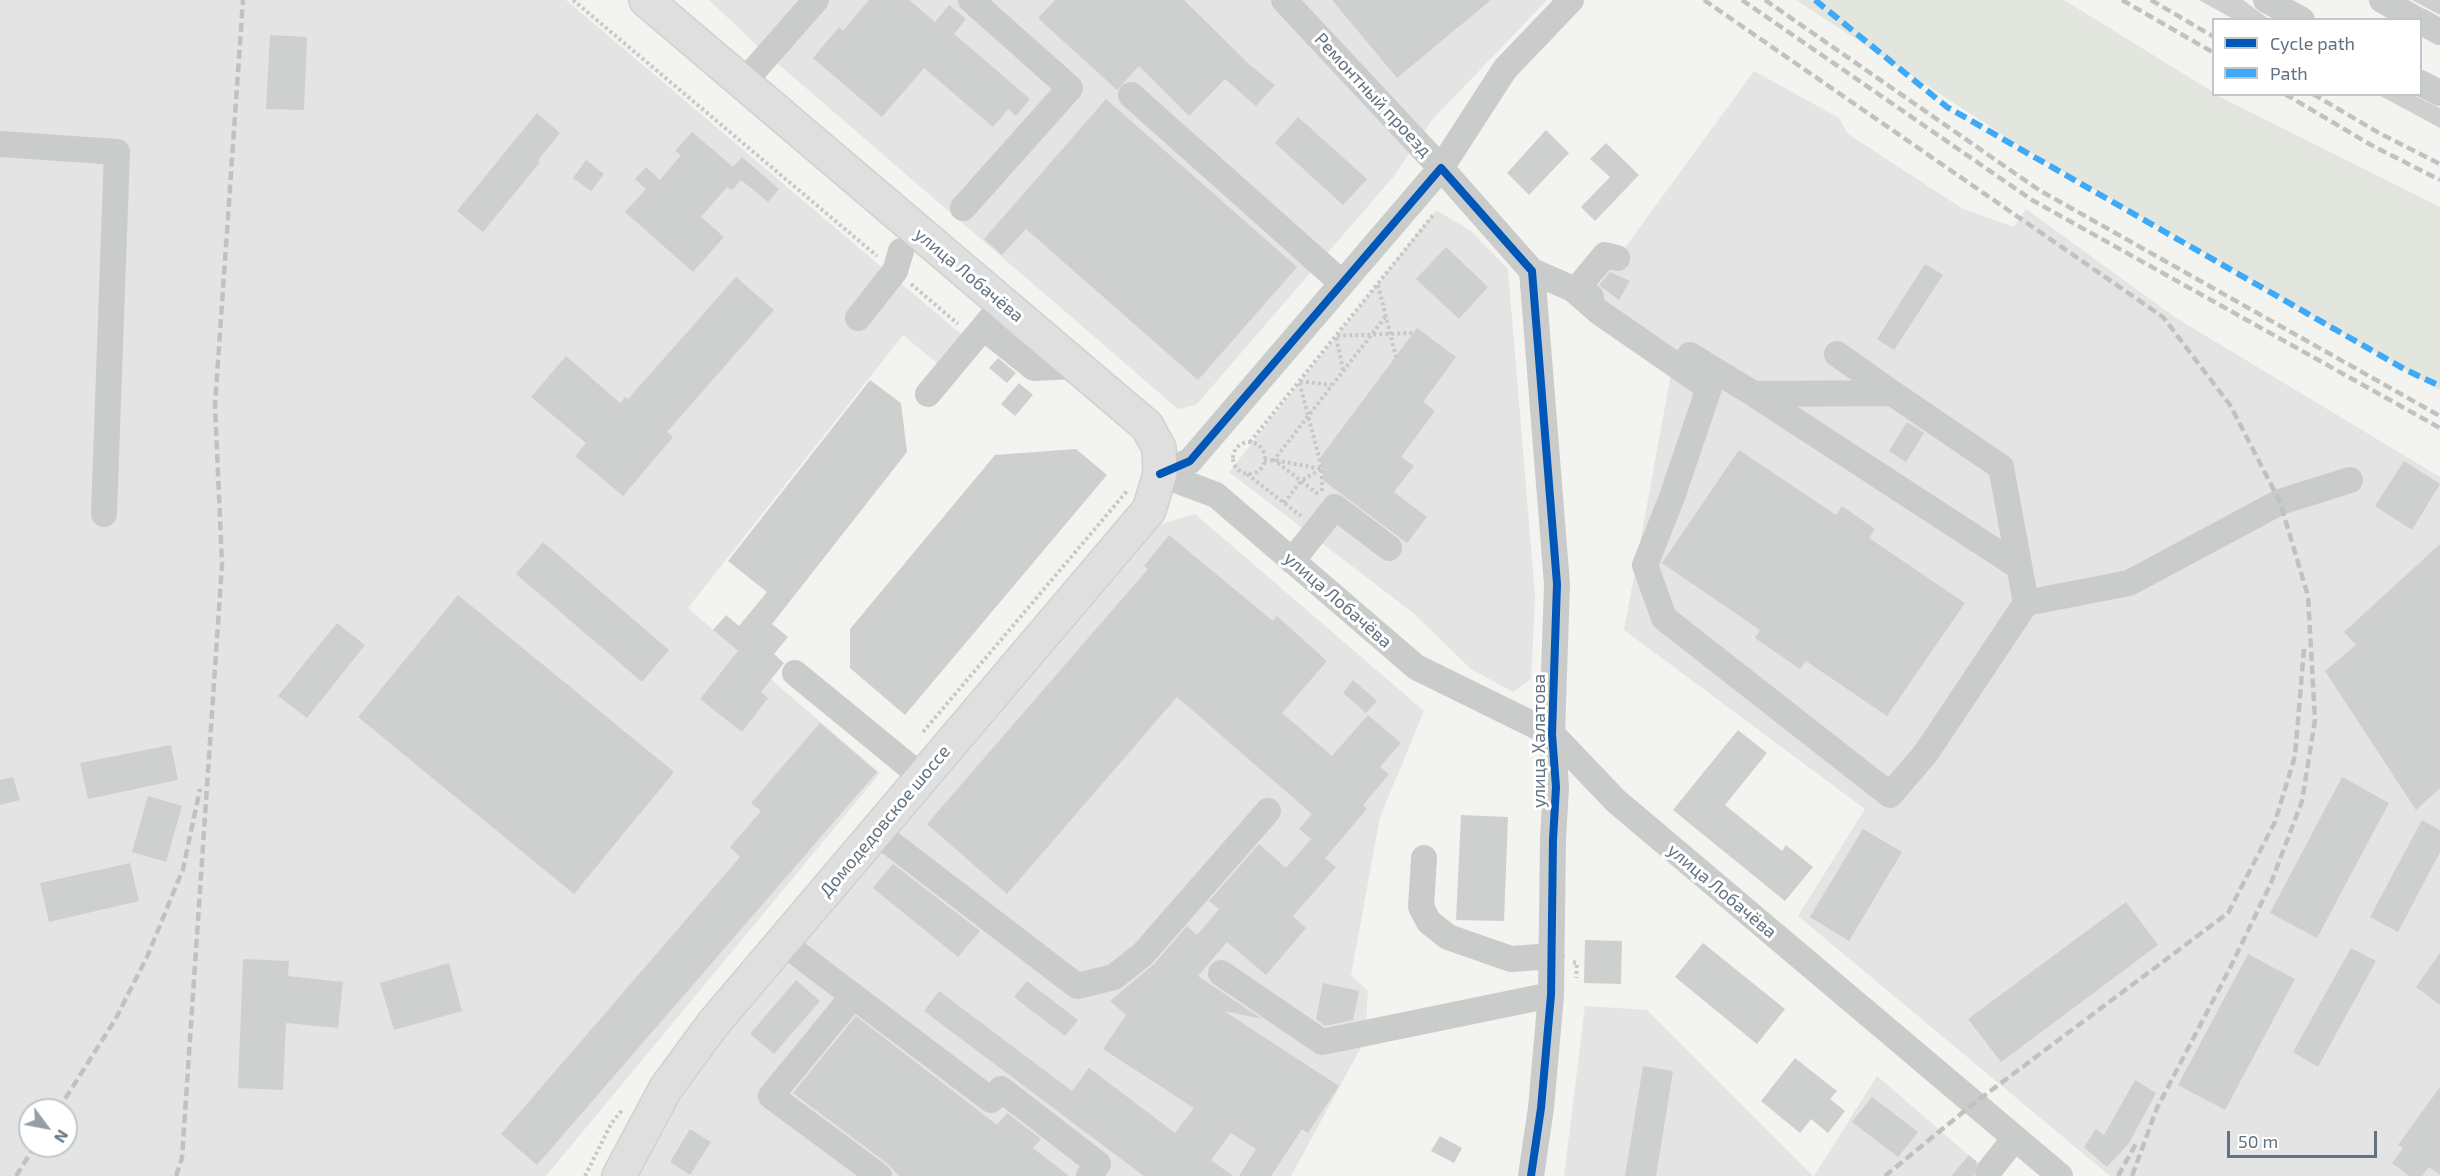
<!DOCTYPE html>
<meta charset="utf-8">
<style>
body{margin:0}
#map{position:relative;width:2440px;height:1176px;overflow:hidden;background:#f3f3f0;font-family:"Exo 2",sans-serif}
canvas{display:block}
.legend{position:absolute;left:2212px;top:18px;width:210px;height:78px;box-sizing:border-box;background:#fff;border:2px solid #c0c7cd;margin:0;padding:8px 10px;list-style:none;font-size:18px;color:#617282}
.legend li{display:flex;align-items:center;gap:12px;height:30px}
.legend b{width:30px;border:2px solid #c0c7cd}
.north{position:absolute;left:18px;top:1098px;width:60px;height:60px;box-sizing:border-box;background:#fff;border:2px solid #c0c7cd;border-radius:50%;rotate:122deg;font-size:16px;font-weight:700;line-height:24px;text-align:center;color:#617282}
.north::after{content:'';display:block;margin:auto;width:21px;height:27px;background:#949fa8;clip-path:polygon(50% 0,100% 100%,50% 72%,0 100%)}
.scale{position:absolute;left:2227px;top:1131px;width:150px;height:27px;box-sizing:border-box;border:3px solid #617282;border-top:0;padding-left:8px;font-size:18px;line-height:21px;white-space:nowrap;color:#617282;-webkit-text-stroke:4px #fff;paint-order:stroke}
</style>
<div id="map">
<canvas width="2440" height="1176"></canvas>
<ul class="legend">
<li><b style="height:8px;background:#0057b8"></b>Cycle path</li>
<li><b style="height:8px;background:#3fa9f5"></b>Path</li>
</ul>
<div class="north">N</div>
<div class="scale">50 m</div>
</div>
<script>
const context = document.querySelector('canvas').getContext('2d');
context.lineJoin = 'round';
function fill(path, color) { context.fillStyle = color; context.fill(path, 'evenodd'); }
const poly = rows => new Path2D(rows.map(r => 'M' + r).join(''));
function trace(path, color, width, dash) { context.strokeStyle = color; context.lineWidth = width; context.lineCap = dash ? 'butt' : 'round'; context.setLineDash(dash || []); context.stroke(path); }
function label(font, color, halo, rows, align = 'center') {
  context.font = font + ' "Exo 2",sans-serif'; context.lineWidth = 6; context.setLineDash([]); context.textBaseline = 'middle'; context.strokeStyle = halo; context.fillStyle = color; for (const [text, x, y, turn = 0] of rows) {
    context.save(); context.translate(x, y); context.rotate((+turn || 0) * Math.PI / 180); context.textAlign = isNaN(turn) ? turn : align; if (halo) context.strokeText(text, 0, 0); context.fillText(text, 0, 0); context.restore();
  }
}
fill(poly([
 [0,0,566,0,968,340,942,367,903,335,688,608,880,773,546,1176,0,1176],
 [30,1110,66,1110,66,1146,30,1146],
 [709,0,1547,0,1431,121,1394,176,1196,405,1178,409,763,51],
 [1754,71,1839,118,1848,134,1963,209,2014,227,2026,209,2176,318,2440,477,2440,1176,2110,1176,1798,916,1865,809,1624,630,1671,374,1590,319,1597,286],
 [1436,210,1471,231,1508,269,1535,596,1531,679,1513,692,1471,669,1412,612,1229,472],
 [1195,514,1424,711,1380,817,1351,975,1368,991,1365,1040,1291,1176,639,1176,693,1070,1159,525],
 [1585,1006,1647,1010,1813,1176,1564,1176],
 [1877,1076,1993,1176,1814,1176]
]), '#e3e4e3');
fill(poly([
 [1796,0,2064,0,2213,92,2214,94,2440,207,2440,390,2026,150]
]), '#e2e6de');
fill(poly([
 [869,0,909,0,935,22,949,5,966,19,954,34,1030,99,1016,116,1008,109,993,127,924,68,882,117,813,58,839,27,843,31],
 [1055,0,1184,0,1251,66,1275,85,1256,106,1225,79,1189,116,1139,66,1117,90,1038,18],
 [1332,0,1491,0,1397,78],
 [2199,0,2243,0,2270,20,2235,20],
 [2412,0,2440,0,2440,15,2425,7],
 [270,35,307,37,304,110,266,109],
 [2377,94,2411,94,2440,108,2440,128],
 [1106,99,1297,267,1198,380,1026,229,1002,255,984,239],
 [537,113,560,133,538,160,540,162,483,232,457,211],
 [1298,117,1367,179,1343,205,1275,143],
 [1546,130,1569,153,1529,195,1507,173],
 [692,132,733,167,742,157,779,189,768,202,741,180,732,190,727,187,701,217,724,237,693,272,625,212,646,189,635,179,646,167,660,180,681,155,675,151],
 [1606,143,1639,175,1595,221,1581,207,1610,177,1590,159],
 [586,160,604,174,591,191,573,178],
 [1446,247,1488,287,1459,319,1416,279],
 [1925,264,1943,275,1894,350,1877,339],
 [1610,272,1630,281,1619,300,1599,285],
 [736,277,774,310,667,432,673,437,623,496,575,456,586,443,531,397,566,356,620,403,625,397,628,399],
 [1417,328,1456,357,1423,402,1435,411,1401,457,1414,466,1394,492,1427,517,1407,543,1324,481,1320,458],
 [998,358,1016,373,1007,383,989,368],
 [870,380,901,403,907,452,772,624,788,637,774,654,784,663,761,692,768,698,742,732,700,699,738,651,713,630,726,615,739,626,767,592,728,561],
 [1019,383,1033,395,1015,416,1001,404],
 [1907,422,1924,433,1906,462,1889,451],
 [1076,449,1107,475,905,715,850,668,850,629,995,455],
 [1739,450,1836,515,1842,506,1875,529,1869,538,1965,603,1887,716,1806,661,1800,669,1755,638,1760,630,1662,563],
 [2404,461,2440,484,2412,530,2375,506],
 [1169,535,1273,621,1277,616,1327,661,1282,713,1332,756,1368,715,1401,743,1380,767,1389,774,1363,805,1367,809,1325,858,1336,867,1293,916,1306,928,1266,975,1227,942,1198,976,1262,1019,1224,1011,1339,1086,1308,1133,1302,1129,1271,1176,1239,1176,1256,1149,1231,1133,1211,1160,1233,1176,1144,1176,924,1011,939,991,1072,1091,1089,1068,1175,1133,1194,1108,1103,1049,1126,1015,1110,1001,1154,964,1187,926,1197,935,1219,909,1209,901,1259,844,1286,868,1311,839,1299,829,1312,814,1177,697,1007,894,927,824,1148,569,1144,566],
 [543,542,669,650,642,682,516,574],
 [2440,544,2440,788,2416,810,2325,671,2356,645,2344,632],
 [458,595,674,772,574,894,358,717],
 [337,623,365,645,307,718,278,696],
 [1353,680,1377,701,1366,713,1343,693],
 [820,723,877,772,537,1165,501,1134,740,857,730,847,761,811,751,803],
 [1738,730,1767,753,1725,805,1782,851,1786,845,1813,867,1785,901,1673,810],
 [171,745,178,780,88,799,80,763],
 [13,777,20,800,0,805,0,780],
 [2342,777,2389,803,2317,938,2270,913],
 [148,796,182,806,166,862,132,852],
 [1461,815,1508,817,1504,921,1456,920],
 [2422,820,2440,830,2440,852,2398,932,2370,917],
 [1863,829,1902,852,1849,941,1810,917],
 [130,863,139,901,49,922,40,883],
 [893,864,980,931,958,957,873,888],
 [2126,902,2158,945,2001,1062,1968,1019],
 [1585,940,1622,941,1621,984,1584,983],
 [1703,943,1785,1009,1757,1044,1675,977],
 [2351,948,2376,961,2318,1067,2293,1052],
 [2440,953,2440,1005,2416,987],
 [2248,954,2295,979,2225,1110,2178,1085],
 [243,959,289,961,288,976,343,982,338,1028,286,1023,283,1090,238,1088],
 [449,963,462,1011,394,1030,380,983],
 [796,980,820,1001,774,1054,750,1034],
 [1027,981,1078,1020,1065,1036,1014,997],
 [1323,983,1359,991,1353,1020,1325,1026,1316,1019],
 [856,1016,997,1125,1007,1113,1041,1139,1033,1148,1069,1176,899,1176,888,1164,793,1093],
 [1795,1058,1837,1091,1830,1099,1845,1111,1828,1133,1811,1119,1800,1133,1761,1101],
 [1643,1066,1673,1071,1656,1176,1625,1176],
 [2135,1080,2156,1093,2129,1143,2107,1167,2084,1147,2096,1129,2104,1135],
 [2440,1087,2440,1175,2429,1167,2422,1176,2409,1176,2392,1163,2403,1148,2398,1145],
 [1872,1097,1918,1132,1898,1157,1852,1122],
 [690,1129,711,1142,690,1175,670,1162],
 [1440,1136,1462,1148,1454,1163,1431,1151],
 [1969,1155,1977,1162,1974,1176,1951,1176]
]), '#cecfcf');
const major = poly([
 [619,1176,666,1088,713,1024,1149,510,1160,474,1159,448,1147,426,646,0]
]);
trace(major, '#d0d1d0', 36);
trace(poly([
 [573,0,877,256],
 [911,284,958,324],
 [1378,285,1396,357],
 [1343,370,1336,336,1412,333],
 [1250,442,1434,214],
 '1233 458a16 16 0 1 1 32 0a16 16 0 1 1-32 0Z',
 [1264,461,1274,460,1322,469],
 [1247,474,1301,516],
 [1322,491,1322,469,1299,381,1331,385],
 [1318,494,1274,460,1386,316],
 [1284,503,1301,481,1321,469],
 [923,732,1127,491],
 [1573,962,1577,963,1576,978],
 [585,1176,611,1124,623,1109]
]), '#c8c8c9', 4, [3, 3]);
trace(poly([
 [1284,0,1441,168,1532,271,1591,297],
 [2266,0,2302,20],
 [2382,0,2417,20],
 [2420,21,2440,32],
 [743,83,816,0],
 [2420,83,2440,93],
 [1131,95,1342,283],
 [0,144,117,152,104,514],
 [963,208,1070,88,971,0],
 [1575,291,1599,312,1709,388,1672,497,1645,565,1664,618,1890,795,1926,753,2026,603,2001,467,1892,393,1754,394],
 [1575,291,1605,255,1617,258],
 [858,318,895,271,901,251],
 [988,322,994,336,1034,368,1076,366],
 [1837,354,1892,393],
 [1690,355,1754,394,2018,566],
 [928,394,1003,304],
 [1160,474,1216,495,1416,667,1552,734,1616,801,2060,1176],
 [1160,474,1190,461,1441,168,1505,69,1571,0],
 [1292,561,1335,507,1389,548],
 [2026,603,2129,583,2280,502,2350,480],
 [795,673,922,777],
 [876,832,1077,986,1114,977,1143,954,1268,811],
 [1424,858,1421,907,1429,922,1448,937,1511,959,1552,956],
 [782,942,991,1100,1001,1089,1098,1164,1089,1176],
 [1221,973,1322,1042,1551,995],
 [853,996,771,1096,879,1176],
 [1988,1172,2015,1138],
 [1531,1176,1541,1108,1551,995,1553,840,1556,787,1552,734,1557,584,1532,271]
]), '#cacccc', 26);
trace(major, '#dfdfe0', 33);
trace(poly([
 [1704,0,2163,317,2230,405,2280,502,2308,596,2315,720,2302,801,2271,883,2231,966,2157,1108,2132,1176],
 [1742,0,2032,200,2440,428],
 [1765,0,2039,190,2440,416],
 [2122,0,2214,53],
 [2151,0,2214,37],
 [2285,94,2371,145,2440,180],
 [2313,94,2379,133,2440,164],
 [58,1110,115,1020,147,957,183,869,200,789],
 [16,1176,35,1146],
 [176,1176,182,1158,222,564,215,405,243,0],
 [1885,1176,1973,1104,2228,913,2275,822,2295,756,2304,649],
 [2118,1176,2137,1142]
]), '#c0c2c2', 4.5, [9, 4.5]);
trace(poly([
 [1815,0,1947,107,2406,370,2440,386]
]), '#3fa9f5', 6, [12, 6]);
trace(poly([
 [1160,474,1190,461,1441,168,1532,271,1557,584,1552,734,1556,787,1553,840,1551,995,1541,1108,1531,1176]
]), '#0057b8', 8);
label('18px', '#617282', '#fff', [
 ["Ремонтный проезд",1373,95,47],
 ["улица Лобачёва",969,275,40],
 ["улица Лобачёва",1338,600,41],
 ["улица Халатова",1539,741,-90],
 ["Домодедовское шоссе",885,821,-50],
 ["улица Лобачёва",1722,891,40]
]);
</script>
